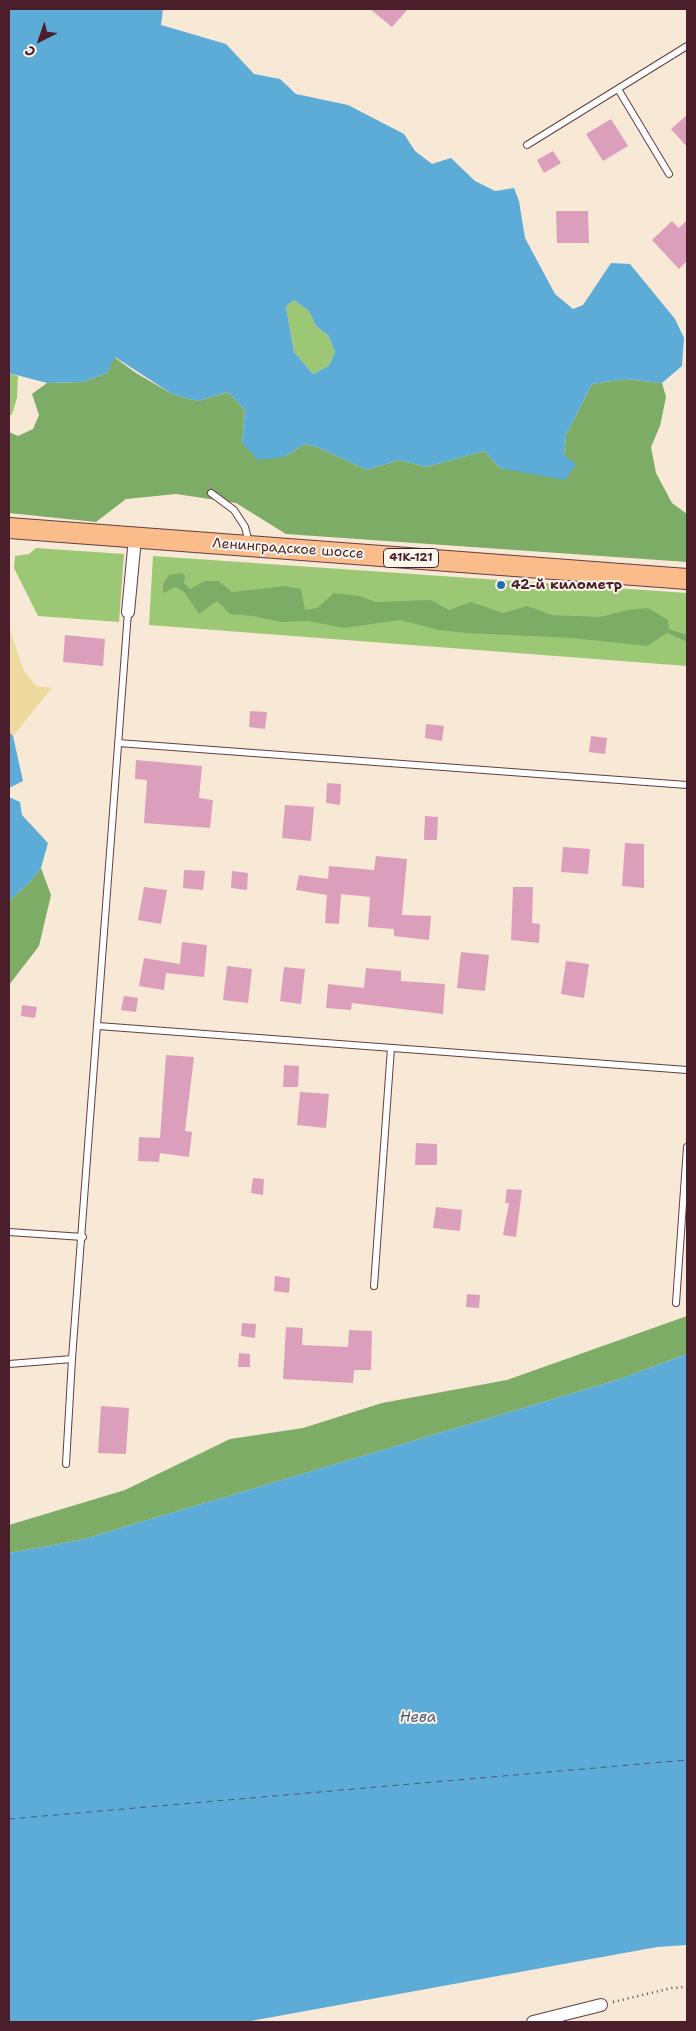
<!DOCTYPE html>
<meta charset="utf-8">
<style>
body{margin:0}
#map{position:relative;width:696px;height:2031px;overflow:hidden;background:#f7e9d5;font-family:"Shantell Sans",sans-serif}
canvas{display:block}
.frame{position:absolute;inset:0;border:10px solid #4a1f2b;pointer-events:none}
.north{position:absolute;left:15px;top:15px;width:50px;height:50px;-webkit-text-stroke:4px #fbf7ec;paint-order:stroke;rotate:221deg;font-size:14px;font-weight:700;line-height:20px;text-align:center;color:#4a1f2b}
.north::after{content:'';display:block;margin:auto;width:18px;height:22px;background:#4a1f2b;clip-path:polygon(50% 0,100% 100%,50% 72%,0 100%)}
</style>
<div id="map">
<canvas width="696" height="2031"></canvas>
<div class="frame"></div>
<div class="north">С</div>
</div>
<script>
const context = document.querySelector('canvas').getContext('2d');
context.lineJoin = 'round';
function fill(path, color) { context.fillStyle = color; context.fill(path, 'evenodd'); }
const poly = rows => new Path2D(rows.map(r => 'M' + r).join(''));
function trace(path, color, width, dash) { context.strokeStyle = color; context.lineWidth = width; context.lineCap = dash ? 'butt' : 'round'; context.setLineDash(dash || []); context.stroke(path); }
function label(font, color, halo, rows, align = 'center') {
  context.font = font + ' "Shantell Sans",sans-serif'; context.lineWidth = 4; context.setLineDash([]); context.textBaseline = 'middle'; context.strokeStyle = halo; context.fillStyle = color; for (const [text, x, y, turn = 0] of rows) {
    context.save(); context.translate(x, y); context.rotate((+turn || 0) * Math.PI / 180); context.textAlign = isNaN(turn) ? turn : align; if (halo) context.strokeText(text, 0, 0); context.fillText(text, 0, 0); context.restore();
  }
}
fill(poly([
 [294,300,309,311,316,326,328,335,335,352,329,366,313,374,294,352,286,307],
 [9,373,18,376,17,398,12,414,9,416],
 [36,548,124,554,119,622,38,616,14,568,15,556,29,554],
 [153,556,687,593,687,666,149,625]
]), '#9cc876');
fill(poly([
 [114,357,136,373,172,394,198,401,228,392,245,410,242,443,284,457,305,444,317,447,367,470,399,460,426,467,484,451,500,468,524,471,564,455,566,435,592,384,625,379,662,383,666,397,660,426,651,447,656,473,672,503,687,514,687,562,286,534,236,503,176,494,126,499,96,522,9,513,9,432,18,436,33,429,39,415,32,394,47,383,83,382,107,373],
 [182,573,185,575,184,583,190,589,205,581,218,581,232,592,285,586,301,589,305,610,317,608,334,593,359,596,376,602,431,600,449,610,471,602,503,613,527,606,552,615,600,617,628,610,648,608,668,620,669,629,687,635,687,642,667,633,647,646,572,638,466,633,439,630,400,620,344,628,308,621,281,622,253,616,230,614,217,601,199,614,185,593,176,587,163,593,163,584,169,575],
 [41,868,51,895,39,946,9,985,9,901,30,882],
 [687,1316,687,1354,617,1380,81,1540,9,1553,9,1525,125,1490,230,1439,303,1428,382,1403,507,1380]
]), '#7dac67');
fill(poly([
 [9,628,24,671,36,686,52,688,13,736,9,732]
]), '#eeda9e');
fill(poly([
 [9,9,163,9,161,25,226,44,254,74,280,79,296,94,348,105,404,134,415,151,432,164,451,158,475,181,495,191,514,188,519,201,525,238,555,294,573,309,583,305,611,263,630,264,675,319,684,338,682,366,662,383,625,379,592,384,566,435,564,455,576,464,565,480,500,468,484,451,426,467,399,460,367,470,317,447,305,444,284,457,258,460,242,443,245,410,228,392,198,401,172,394,115,357,107,373,83,382,47,383,9,373],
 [294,300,309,311,316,326,328,335,335,352,329,366,313,374,294,352,286,307],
 [9,732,13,736,23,781,9,788],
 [9,797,20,802,22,815,48,843,41,868,30,882,9,901],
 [687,1354,687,1945,657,1947,245,2022,9,2022,9,1553,81,1540,617,1380]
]), '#5dabd7');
trace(poly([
 [9,1819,687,1760]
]), '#525770', 1, [6, 5]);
fill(poly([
 [370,9,408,9,392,27],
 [687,115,687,147,671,129],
 [611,119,628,146,603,161,586,134],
 [553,151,561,163,544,173,537,160],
 [556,211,588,211,589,243,557,243],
 [687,220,687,261,679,269,652,240,672,221,679,228],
 [65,635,105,639,103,666,63,662],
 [250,711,267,712,265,729,249,727],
 [426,724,444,726,442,741,425,738],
 [591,736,607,738,605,754,589,752],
 [136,760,202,766,199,798,213,800,210,828,144,823,147,780,135,779],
 [327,783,341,784,340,805,326,803],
 [285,805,314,807,311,841,282,838],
 [425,816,438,817,437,840,424,840],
 [625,843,644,844,644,888,622,886],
 [563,847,590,849,588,874,561,872],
 [376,856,407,859,402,915,431,916,429,940,394,936,394,929,368,927,370,897,341,894,339,924,325,923,327,895,296,890,299,875,328,879,329,866,374,870],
 [184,870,205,871,203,890,183,888],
 [232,871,248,873,247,890,231,888],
 [144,887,167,890,161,924,138,920],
 [513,887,533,887,532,923,540,924,539,943,511,940],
 [182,942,207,945,204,977,166,973,164,990,139,986,144,958,180,964],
 [461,952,489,955,485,991,457,988],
 [566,961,589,964,584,998,561,994],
 [227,966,252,969,248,1003,223,1000],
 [284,967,305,969,301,1004,280,1001],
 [366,968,401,971,401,981,445,984,443,1014,352,1003,351,1010,326,1008,328,984,364,988],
 [124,996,138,998,136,1012,121,1010],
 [22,1005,37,1007,35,1018,21,1016],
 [166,1055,194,1057,185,1131,192,1132,189,1157,160,1153,159,1162,138,1161,139,1137,160,1138],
 [284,1065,299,1066,298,1087,283,1087],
 [300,1092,329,1094,326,1128,297,1125],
 [416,1143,437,1144,437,1165,415,1165],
 [253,1178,264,1179,263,1195,251,1193],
 [507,1189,522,1190,516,1237,503,1235,509,1203,505,1203],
 [436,1207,462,1210,460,1231,433,1228],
 [275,1276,290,1278,289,1293,274,1291],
 [467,1294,480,1295,479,1308,466,1307],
 [242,1323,256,1324,255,1338,241,1336],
 [286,1327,303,1328,302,1345,348,1347,349,1330,372,1331,371,1370,354,1370,353,1383,283,1379],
 [239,1353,250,1354,250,1367,238,1367],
 [101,1406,129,1408,126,1454,98,1453]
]), '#dc9fbb');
const lane = poly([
 [618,89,669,174],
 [527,145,687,46],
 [211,493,234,510,245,527,249,543],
 [118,743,687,785],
 [98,1026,687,1070],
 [9,1232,83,1237],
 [374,1286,391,1048],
 [676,1303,687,1147],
 [9,1364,72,1359],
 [66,1464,72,1359,128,612]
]);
const street = poly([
 [128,612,135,538],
 [533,2022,601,2005]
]);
const primary = poly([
 [9,528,687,579]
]);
trace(lane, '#643d44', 8);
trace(street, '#643d44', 14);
trace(primary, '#643d44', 22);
trace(poly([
 [613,2002,672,1988,687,1987]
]), '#643d44', 2.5, [1, 4]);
trace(lane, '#fff', 6);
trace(street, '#fff', 12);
trace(primary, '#f9bc8a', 20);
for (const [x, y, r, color] of [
 [501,585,5,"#1f6fb2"]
]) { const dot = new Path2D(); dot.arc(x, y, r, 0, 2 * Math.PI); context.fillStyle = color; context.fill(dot); trace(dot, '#fbf7ec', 2); }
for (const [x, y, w] of [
 [411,558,55]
]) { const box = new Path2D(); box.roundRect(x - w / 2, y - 9.5, w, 19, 4); context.fillStyle = '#fbf7ec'; context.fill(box); trace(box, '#4a1f2b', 1); }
label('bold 12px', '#4a1f2b', null, [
 ["41К-121",411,558]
]);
label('14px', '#4a1f2b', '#fbf7ec', [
 ["Ленинградское шоссе",288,549,4]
]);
label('bold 14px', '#4a1f2b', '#fbf7ec', [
 ["42-й километр",511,585]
], 'left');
label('italic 15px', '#525770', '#fbf7ec', [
 ["Нева",418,1718]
]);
</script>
